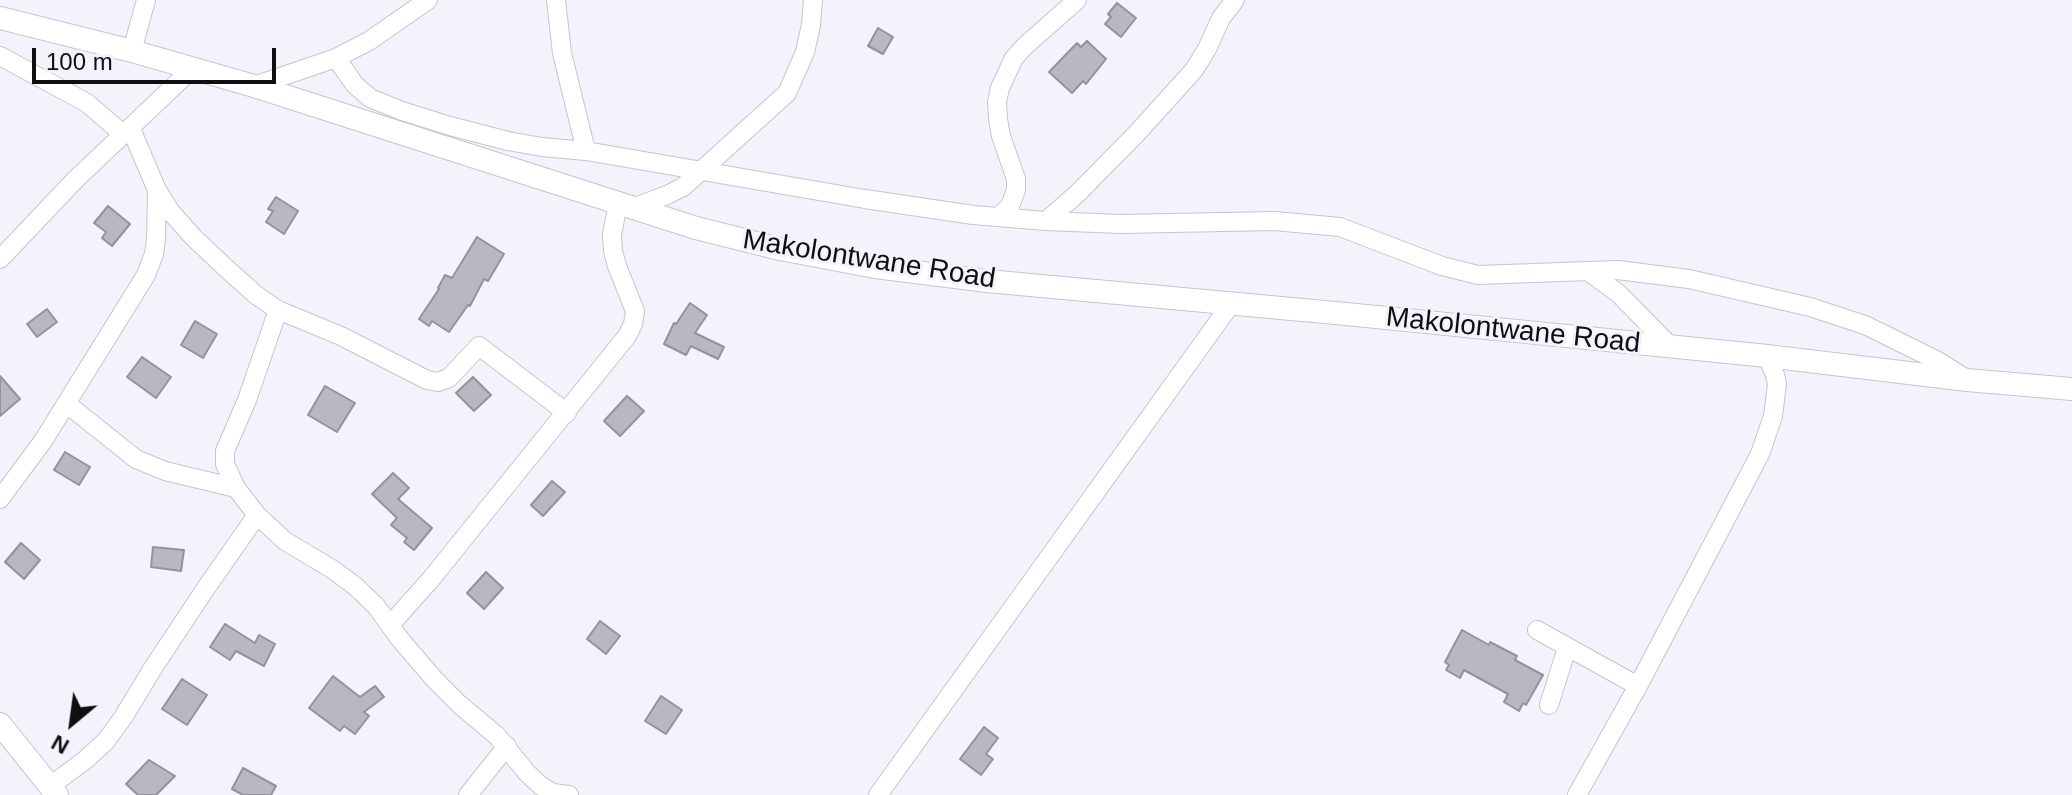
<!DOCTYPE html>
<style>
body{margin:0}
#map{position:relative;width:2072px;height:795px;overflow:hidden;background:#f3f3fc;font-family:Helvetica,sans-serif}
canvas{display:block}
.north{position:absolute;left:32px;top:683px;width:80px;height:80px;-webkit-text-stroke:6px #f3f3fc;paint-order:stroke;rotate:209deg;font-size:22px;font-weight:700;line-height:32px;text-align:center;color:#0f0f12}
.north::after{content:'';display:block;margin:auto;width:28px;height:36px;background:#0f0f12;clip-path:polygon(50% 0,100% 100%,50% 72%,0 100%)}
.scale{position:absolute;left:32px;top:48px;width:244px;height:36px;box-sizing:border-box;border:4px solid #0f0f12;border-top:0;padding-left:10px;font-size:24px;line-height:28px;white-space:nowrap;color:#0f0f12;-webkit-text-stroke:6px #f3f3fc;paint-order:stroke}
</style>
<div id="map">
<canvas width="2072" height="795"></canvas>
<div class="north">N</div>
<div class="scale">100 m</div>
</div>
<script>
const context = document.querySelector('canvas').getContext('2d');
context.lineJoin = 'round';
function fill(path, color) { context.fillStyle = color; context.fill(path, 'evenodd'); }
const poly = rows => new Path2D(rows.map(r => 'M' + r).join(''));
function trace(path, color, width, dash) { context.strokeStyle = color; context.lineWidth = width; context.lineCap = dash ? 'butt' : 'round'; context.setLineDash(dash || []); context.stroke(path); }
function label(font, color, halo, rows, align = 'center') {
  context.font = font + ' Helvetica,sans-serif'; context.lineWidth = 6; context.setLineDash([]); context.textBaseline = 'middle'; context.strokeStyle = halo; context.fillStyle = color; for (const [text, x, y, turn = 0] of rows) {
    context.save(); context.translate(x, y); context.rotate((+turn || 0) * Math.PI / 180); context.textAlign = isNaN(turn) ? turn : align; if (halo) context.strokeText(text, 0, 0); context.fillText(text, 0, 0); context.restore();
  }
}
const building = poly([
 [1117,3,1136,18,1121,37,1105,24,1111,17,1108,14,1117,3],
 [878,28,893,37,883,54,868,46,878,28],
 [1087,41,1106,59,1086,84,1083,81,1072,93,1049,72,1077,43,1081,47,1087,41],
 [276,197,298,211,284,234,266,222,273,211,268,209,276,197],
 [108,206,130,224,112,246,102,238,106,232,94,223,108,206],
 [477,237,504,254,488,281,484,279,470,306,468,305,449,332,432,321,429,326,419,319,439,289,438,288,445,275,452,278,477,237],
 [690,303,707,315,695,333,724,347,718,359,691,346,686,355,664,344,674,323,676,324,690,303],
 [47,309,57,322,37,337,27,324,47,309],
 [195,321,217,334,203,358,181,345,195,321],
 [142,357,171,377,156,398,127,377,142,357],
 [0,376,20,399,0,416,0,376],
 [473,377,491,395,474,411,456,393,473,377],
 [325,386,355,403,337,432,308,415,325,386],
 [627,396,644,411,620,436,604,421,627,396],
 [65,452,90,467,79,485,54,470,65,452],
 [393,473,409,488,398,499,432,528,414,550,404,542,407,538,391,525,397,518,372,494,393,473],
 [552,481,565,492,543,516,531,505,552,481],
 [21,543,40,560,24,579,5,562,21,543],
 [153,547,184,550,181,571,151,567,153,547],
 [486,572,503,588,484,609,467,593,486,572],
 [600,621,620,636,606,654,587,639,600,621],
 [225,624,255,643,259,635,275,644,264,666,236,651,230,660,210,647,225,624],
 [1462,630,1489,645,1490,642,1517,656,1515,660,1543,675,1526,705,1523,703,1519,711,1504,702,1508,694,1464,670,1460,678,1446,670,1449,665,1445,662,1462,630],
 [333,676,360,697,375,686,384,697,364,712,369,716,355,734,344,726,340,731,309,708,333,676],
 [182,679,207,695,187,725,162,709,182,679],
 [661,696,682,710,666,734,645,721,661,696],
 [984,727,998,738,986,754,993,759,981,775,960,759,984,727],
 [149,760,175,776,156,795,138,795,126,784,149,760],
 [243,768,276,786,271,795,243,795,232,789,243,768]
]);
fill(building, '#b8b8c1');
trace(building, '#93939c', 2);
const minor = poly([
 [556,0,562,53,586,151],
 [132,51,146,0],
 [0,56,87,103,124,135],
 [336,58,355,85,370,98,402,111,450,126,508,141,542,147,586,151,865,199,973,215,1046,221,1121,224,1274,221,1340,227,1442,266,1478,275,1618,270,1689,279,1810,307,1865,325,1938,361,1965,378],
 [254,86,336,58,369,41,428,0],
 [131,129,157,190,170,211,194,238,227,269,256,295,278,310,247,400,225,451,225,464,236,488,257,515,285,541,332,569,355,586,376,606,399,638,435,680,459,704,497,736,527,773,541,786,553,793,569,795],
 [632,208,667,195,683,187,787,93,805,52,811,25,813,0],
 [998,217,1010,206,1016,190,1016,179,1001,136,998,119,997,102,1000,88,1014,58,1025,46,1077,0],
 [1046,221,1078,193,1138,132,1194,70,1207,49,1221,18,1235,0],
 [0,259,75,180,193,68],
 [1588,271,1619,294,1671,347],
 [278,310,341,336,427,380,438,382,449,378,479,346,567,413],
 [67,404,136,459,165,471,236,488],
 [0,499,43,441,146,275,154,254,156,239,157,190],
 [390,625,431,579,627,336,633,324,635,311,617,266,613,251,612,235,618,203],
 [1537,630,1638,686],
 [1549,705,1567,648],
 [50,786,84,761,106,741,124,716,153,668,206,588,257,515],
 [468,795,507,746],
 [878,795,1231,304],
 [1577,795,1638,686,1760,454,1773,416,1777,384,1775,375,1767,356]
]);
const major = poly([
 [0,18,132,51,254,86,696,228,780,249,875,267,987,281,1346,314,1767,356,1967,380,2072,389],
 [0,724,57,795]
]);
trace(minor, '#c5c5ce', 20);
trace(major, '#c5c5ce', 24);
trace(minor, '#fff', 18);
trace(major, '#fff', 22);
label('28px', '#0f0f12', '#f3f3fc', [
 ["Makolontwane Road",869,260,9],
 ["Makolontwane Road",1513,331,6]
]);
</script>
